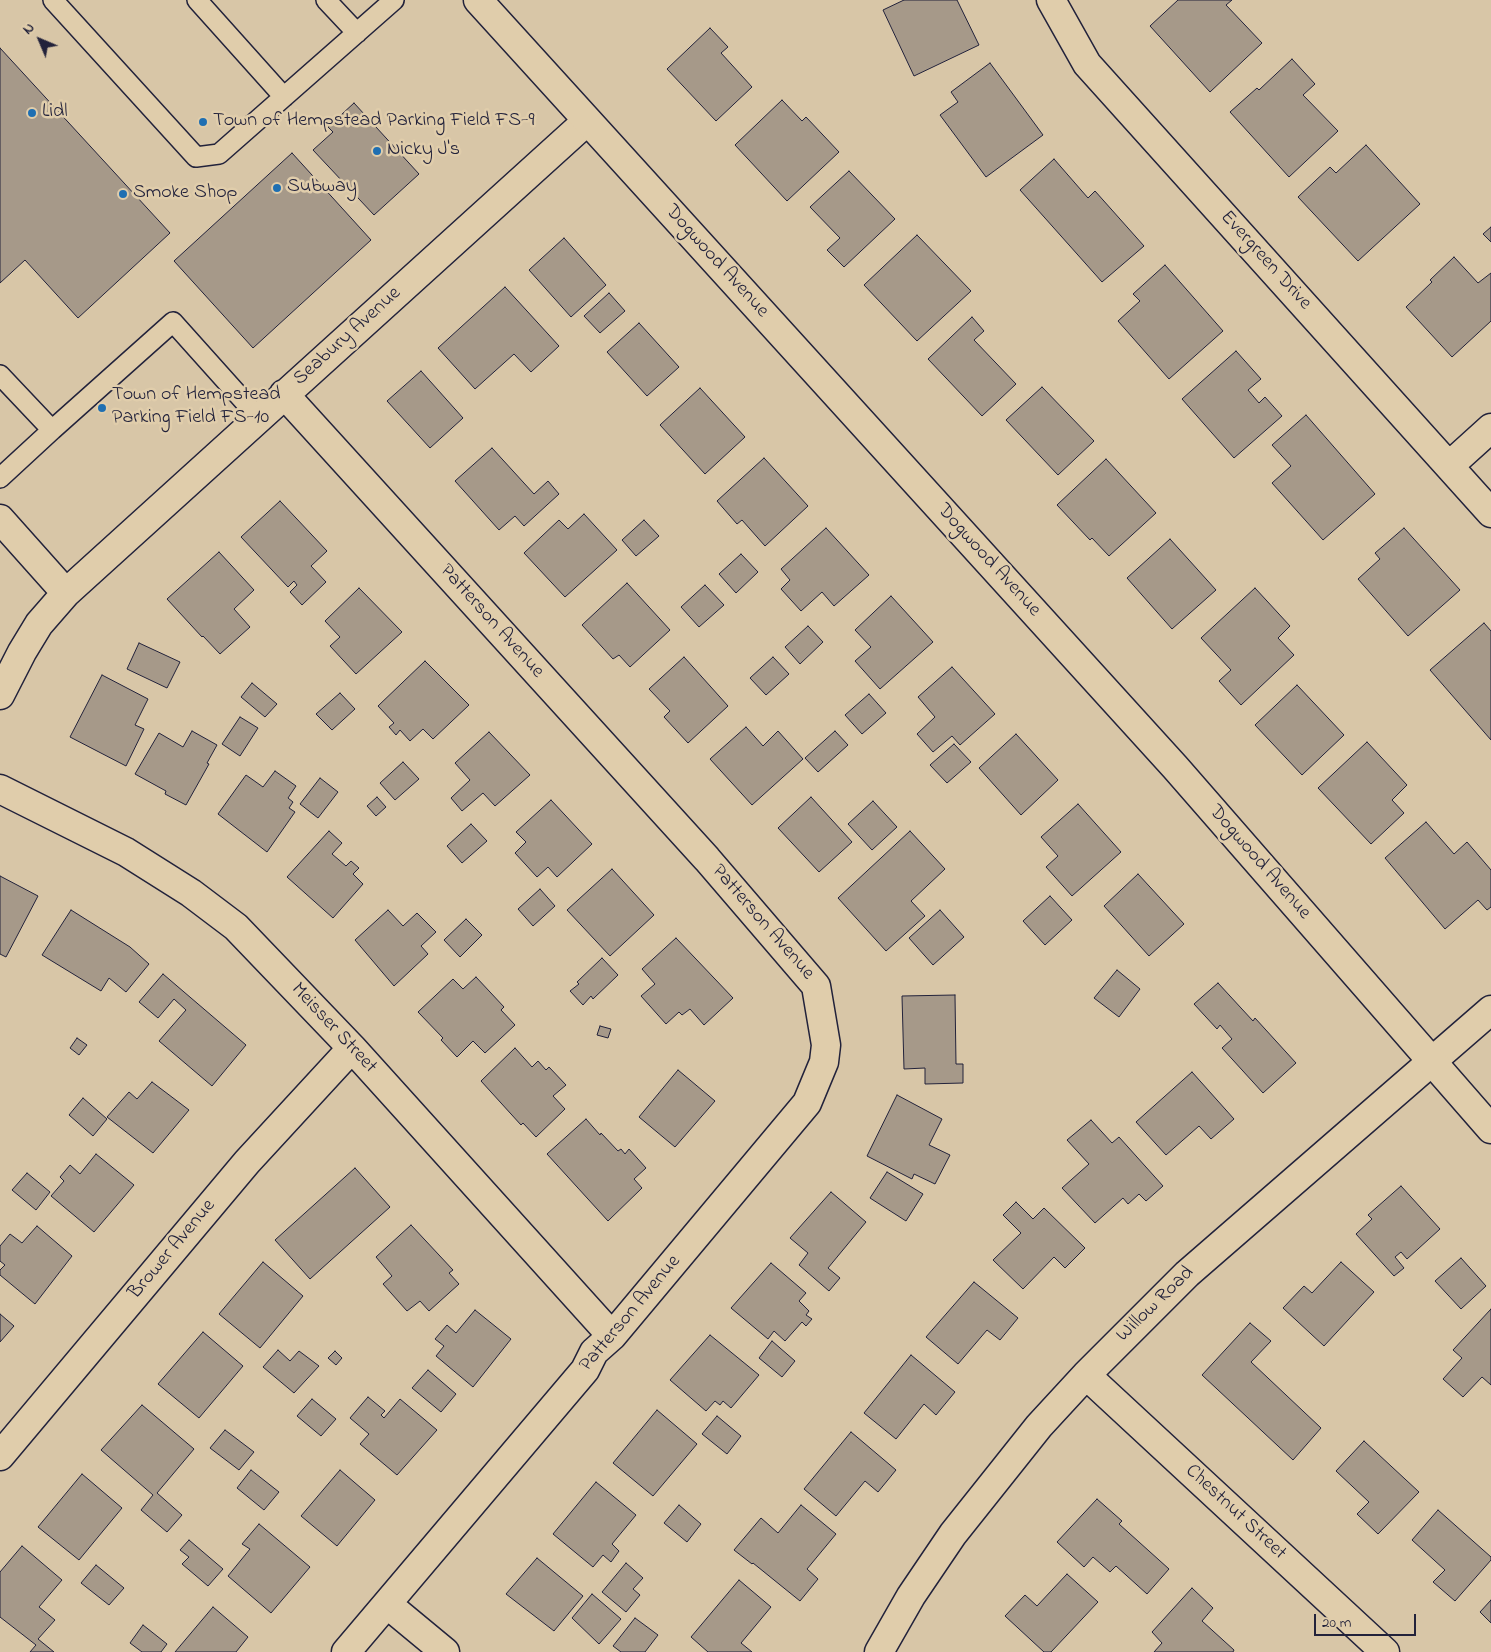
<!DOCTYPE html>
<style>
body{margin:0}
#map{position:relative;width:1491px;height:1652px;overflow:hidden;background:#d8c6a7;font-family:"Indie Flower",sans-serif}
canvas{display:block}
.north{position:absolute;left:15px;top:15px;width:50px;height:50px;-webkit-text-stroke:4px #e0cdab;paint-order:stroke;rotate:315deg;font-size:14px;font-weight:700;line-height:20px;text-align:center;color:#22223b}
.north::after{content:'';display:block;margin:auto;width:18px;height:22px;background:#22223b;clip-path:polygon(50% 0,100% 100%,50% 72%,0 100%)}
.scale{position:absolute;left:1314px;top:1614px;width:102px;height:22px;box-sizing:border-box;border:2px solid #22223b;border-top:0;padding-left:6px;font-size:15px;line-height:18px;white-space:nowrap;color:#22223b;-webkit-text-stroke:4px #e0cdab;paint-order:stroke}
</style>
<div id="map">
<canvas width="1491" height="1652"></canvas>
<div class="north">N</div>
<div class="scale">20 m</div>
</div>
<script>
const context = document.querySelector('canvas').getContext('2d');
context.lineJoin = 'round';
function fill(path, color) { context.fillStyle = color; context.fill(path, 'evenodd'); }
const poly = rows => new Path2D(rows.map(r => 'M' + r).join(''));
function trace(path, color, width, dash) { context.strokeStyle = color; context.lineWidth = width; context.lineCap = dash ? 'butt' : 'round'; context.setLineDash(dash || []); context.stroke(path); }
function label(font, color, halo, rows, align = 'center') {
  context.font = font + ' "Indie Flower",sans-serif'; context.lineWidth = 5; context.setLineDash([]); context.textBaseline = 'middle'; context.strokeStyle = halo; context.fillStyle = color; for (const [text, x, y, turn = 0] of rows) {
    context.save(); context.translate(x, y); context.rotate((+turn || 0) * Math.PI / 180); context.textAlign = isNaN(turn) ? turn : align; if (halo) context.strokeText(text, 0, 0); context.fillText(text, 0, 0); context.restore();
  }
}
const building = poly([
 [904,0,957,0,979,45,914,76,883,10,904,0],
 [1178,0,1232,0,1226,5,1262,43,1210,92,1150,26,1178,0],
 [710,28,728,47,721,53,752,87,716,121,667,69,710,28],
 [0,48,170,233,78,318,25,260,0,283,0,48],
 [1292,59,1315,84,1303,95,1338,131,1289,177,1230,112,1257,88,1259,90,1292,59],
 [990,63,1043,135,986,177,940,115,958,102,951,92,990,63],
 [782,100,802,121,806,117,839,152,787,201,735,145,782,100],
 [354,103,419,174,374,215,313,150,333,132,328,127,354,103],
 [1366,145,1420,204,1358,261,1298,197,1330,167,1336,173,1366,145],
 [292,153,371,240,253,348,174,261,292,153],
 [1054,159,1088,198,1095,191,1144,246,1102,282,1020,190,1054,159],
 [849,171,895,219,844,267,827,250,840,238,810,207,849,171],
 [1491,227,1491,242,1483,234,1491,227],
 [917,235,971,291,917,341,864,285,917,235],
 [564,238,606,285,571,317,529,270,564,238],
 [1454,257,1478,283,1491,273,1491,321,1452,357,1406,307,1432,282,1430,280,1454,257],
 [1165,265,1223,331,1169,379,1118,321,1140,301,1133,294,1165,265],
 [505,287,559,346,531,372,514,354,475,389,438,348,505,287],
 [609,293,625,311,600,333,584,316,609,293],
 [972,317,984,331,974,340,1016,384,982,416,928,359,972,317],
 [639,323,679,367,647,396,607,352,639,323],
 [1236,351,1261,379,1248,390,1259,403,1265,397,1282,416,1234,458,1182,399,1236,351],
 [421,371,463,418,430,448,387,401,421,371],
 [1042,387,1094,441,1058,475,1006,420,1042,387],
 [700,388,745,437,705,474,660,425,700,388],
 [1306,415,1375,494,1323,540,1272,483,1291,466,1272,445,1306,415],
 [492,448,534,494,548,481,559,494,524,526,515,516,499,530,455,481,492,448],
 [764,458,808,506,765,546,742,520,737,524,717,501,764,458],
 [1106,459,1156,513,1109,556,1092,538,1090,540,1057,505,1106,459],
 [280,501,327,551,311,566,326,582,302,605,290,592,297,585,294,581,288,587,241,537,280,501],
 [584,514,617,550,565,597,524,553,559,520,568,529,584,514],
 [644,520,659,536,636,556,622,540,644,520],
 [826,528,869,575,834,606,822,592,801,611,781,589,790,580,781,569,826,528],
 [1404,528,1460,590,1408,636,1358,579,1380,559,1375,553,1404,528],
 [1170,539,1216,590,1172,629,1127,578,1170,539],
 [219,552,254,590,234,609,250,627,220,654,203,636,202,637,167,599,219,552],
 [741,554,758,572,736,593,719,574,741,554],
 [627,583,670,630,630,667,619,655,613,659,582,625,627,583],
 [705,585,724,605,699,627,681,607,705,585],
 [359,588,402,632,356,674,330,646,340,637,325,621,359,588],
 [1255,588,1290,626,1278,638,1294,655,1241,705,1219,681,1231,670,1201,638,1255,588],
 [891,596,933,642,880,689,855,661,871,647,855,630,891,596],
 [1484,623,1491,631,1491,740,1430,670,1484,623],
 [808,626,823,642,800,664,785,647,808,626],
 [139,643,180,662,167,688,127,669,139,643],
 [684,657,728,706,688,743,664,717,670,711,649,689,684,657],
 [773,657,789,674,766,695,750,678,773,657],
 [425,661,469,705,433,739,423,729,410,741,400,730,396,735,389,727,394,723,378,706,425,661],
 [952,667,995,714,960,745,952,736,933,752,917,734,935,717,918,697,952,667],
 [102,675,148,699,135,725,144,729,126,766,70,737,102,675],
 [252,683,277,704,265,717,241,697,252,683],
 [1297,685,1344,735,1302,775,1255,725,1297,685],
 [340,693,355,709,332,730,316,714,340,693],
 [869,694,886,713,862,734,845,715,869,694],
 [240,717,258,728,240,756,222,744,240,717],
 [746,727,763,746,778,731,803,759,752,805,710,759,746,727],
 [192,731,217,745,207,763,209,764,186,805,165,794,166,791,135,774,159,733,183,747,192,731],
 [835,731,848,745,818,772,805,758,835,731],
 [489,732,530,775,495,806,483,793,462,811,451,798,470,780,455,763,489,732],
 [1016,734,1058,780,1021,815,979,768,1016,734],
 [1367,742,1407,785,1392,800,1404,813,1371,844,1318,788,1367,742],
 [954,744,971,762,947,783,930,765,954,744],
 [403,762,419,779,395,800,380,783,403,762],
 [275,771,296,786,288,798,293,802,289,808,295,812,267,852,218,814,246,775,263,787,275,771],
 [320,778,338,792,318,818,300,804,320,778],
 [377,797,386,807,376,816,367,806,377,797],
 [811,797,852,842,819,872,778,828,811,797],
 [551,800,592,844,557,877,548,867,537,877,515,853,526,842,516,832,551,800],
 [873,801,897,827,872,850,848,824,873,801],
 [1078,804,1121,852,1072,896,1046,867,1058,856,1041,837,1078,804],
 [1426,822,1454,854,1467,842,1491,870,1491,907,1487,910,1478,900,1445,929,1385,858,1426,822],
 [471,824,487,841,462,863,447,846,471,824],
 [329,831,342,843,332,854,346,866,351,861,359,868,353,874,363,884,333,918,287,877,329,831],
 [910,831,945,869,911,901,925,916,886,951,838,898,910,831],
 [612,869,654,915,610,956,567,910,612,869],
 [1138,874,1184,924,1149,956,1104,906,1138,874],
 [0,876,38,896,6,957,0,954,0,876],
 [540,889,555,906,533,926,518,909,540,889],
 [1050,896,1072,920,1045,945,1023,921,1050,896],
 [71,910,130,947,149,964,126,992,109,978,101,991,42,955,71,910],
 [388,910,403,926,417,913,436,932,421,946,428,954,394,986,355,940,388,910],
 [940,910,964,937,933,965,909,938,940,910],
 [466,919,482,935,460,957,444,940,466,919],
 [676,938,733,998,704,1025,690,1009,682,1015,679,1012,666,1024,641,996,655,984,642,969,676,938],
 [602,958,618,975,593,999,591,996,583,1005,570,991,579,984,577,982,602,958],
 [1117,970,1140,989,1119,1017,1094,998,1117,970],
 [163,974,246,1045,212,1086,159,1041,186,1010,174,999,158,1018,139,1002,163,974],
 [476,977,504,1007,501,1010,515,1025,485,1053,473,1041,457,1057,441,1040,443,1038,418,1012,453,979,463,989,476,977],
 [1218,983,1253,1021,1255,1018,1296,1063,1263,1093,1222,1048,1232,1039,1220,1025,1217,1029,1194,1004,1218,983],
 [955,995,956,1064,963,1064,963,1083,925,1084,925,1068,904,1069,902,996,955,995],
 [600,1026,611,1029,608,1038,597,1035,600,1026],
 [77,1038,87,1045,79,1055,70,1048,77,1038],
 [515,1048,532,1067,538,1061,546,1070,549,1067,566,1085,553,1096,565,1109,536,1137,523,1123,521,1125,481,1081,515,1048],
 [678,1070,715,1101,675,1147,639,1117,678,1070],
 [1192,1072,1234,1119,1211,1139,1199,1126,1166,1155,1136,1122,1192,1072],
 [152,1082,189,1110,153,1153,107,1117,129,1092,137,1099,152,1082],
 [897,1095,942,1119,929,1145,950,1155,935,1184,914,1174,912,1179,867,1156,897,1095],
 [83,1098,107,1119,93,1136,69,1115,83,1098],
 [586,1119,600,1135,601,1133,618,1151,621,1149,625,1154,629,1149,646,1168,634,1179,642,1188,608,1221,547,1154,586,1119],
 [1091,1120,1112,1143,1119,1137,1163,1186,1146,1201,1139,1194,1128,1204,1123,1198,1095,1223,1062,1188,1089,1164,1067,1140,1091,1120],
 [96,1154,134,1185,94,1232,51,1196,64,1181,60,1177,70,1165,80,1174,96,1154],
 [355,1168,390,1207,310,1279,275,1240,355,1168],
 [887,1172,923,1194,906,1221,870,1198,887,1172],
 [27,1173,50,1192,36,1210,12,1190,27,1173],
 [1401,1186,1440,1229,1407,1259,1401,1252,1395,1257,1404,1268,1394,1276,1356,1234,1372,1219,1368,1215,1401,1186],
 [831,1192,866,1222,828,1268,840,1278,829,1291,799,1265,808,1253,790,1238,831,1192],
 [1016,1202,1033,1219,1044,1208,1085,1248,1065,1268,1054,1257,1023,1289,993,1260,1021,1233,1003,1215,1016,1202],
 [411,1225,453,1270,449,1273,459,1284,429,1311,420,1301,407,1311,383,1284,392,1276,376,1257,411,1225],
 [37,1226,72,1256,35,1304,0,1275,0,1270,5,1265,0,1261,0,1246,10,1234,22,1243,37,1226],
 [1461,1258,1486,1286,1461,1309,1435,1281,1461,1258],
 [263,1262,303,1296,260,1348,219,1314,263,1262],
 [1341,1262,1374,1292,1324,1346,1283,1308,1304,1286,1312,1293,1341,1262],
 [771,1263,806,1293,799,1301,809,1311,806,1315,812,1319,806,1326,802,1322,785,1341,774,1331,768,1339,731,1308,771,1263],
 [974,1282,1018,1318,1000,1340,987,1330,958,1364,926,1337,974,1282],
 [1491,1309,1491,1385,1482,1377,1463,1397,1443,1379,1462,1358,1453,1350,1491,1309],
 [475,1310,511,1339,473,1387,436,1356,444,1346,435,1339,447,1325,456,1333,475,1310],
 [0,1314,14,1326,0,1342,0,1314],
 [1250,1323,1271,1341,1251,1362,1321,1428,1293,1460,1202,1375,1250,1323],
 [203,1332,243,1366,199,1418,158,1384,203,1332],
 [710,1335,759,1375,731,1408,723,1401,720,1405,715,1401,706,1411,670,1380,710,1335],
 [772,1341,795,1361,782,1377,759,1358,772,1341],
 [278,1350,290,1361,299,1351,319,1366,294,1393,263,1367,278,1350],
 [335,1351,342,1358,336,1365,328,1358,335,1351],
 [911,1355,955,1392,936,1415,924,1404,896,1439,864,1413,911,1355],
 [428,1370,456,1394,441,1412,412,1388,428,1370],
 [368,1397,385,1411,381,1415,384,1418,400,1399,437,1430,397,1475,360,1444,369,1434,350,1418,368,1397],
 [312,1399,336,1419,321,1436,297,1416,312,1399],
 [142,1405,194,1449,157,1493,182,1515,167,1532,141,1510,153,1495,101,1450,142,1405],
 [657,1410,697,1444,653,1496,613,1463,657,1410],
 [717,1416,741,1436,727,1454,702,1434,717,1416],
 [225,1430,254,1452,239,1470,210,1448,225,1430],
 [851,1432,896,1470,878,1492,865,1481,836,1516,804,1489,851,1432],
 [1364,1441,1419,1492,1378,1534,1357,1514,1369,1502,1336,1471,1364,1441],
 [251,1470,279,1492,264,1510,237,1488,251,1470],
 [340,1470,375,1500,337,1546,301,1516,340,1470],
 [82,1474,122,1508,79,1560,38,1527,82,1474],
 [596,1482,636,1515,612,1544,619,1551,611,1562,603,1555,593,1567,553,1534,596,1482],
 [1097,1499,1122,1521,1119,1524,1169,1569,1147,1594,1116,1566,1110,1572,1093,1557,1084,1567,1057,1542,1097,1499],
 [679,1505,701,1524,687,1542,664,1523,679,1505],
 [801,1505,836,1534,807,1569,818,1579,800,1601,753,1563,752,1564,734,1550,761,1518,778,1533,801,1505],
 [1438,1510,1491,1557,1491,1560,1455,1601,1433,1582,1445,1570,1412,1540,1438,1510],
 [259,1524,310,1567,271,1613,228,1576,250,1549,242,1544,259,1524],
 [189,1540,223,1569,208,1586,182,1564,189,1557,180,1550,189,1540],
 [22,1546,62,1580,39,1607,55,1620,38,1639,54,1652,30,1652,36,1645,0,1617,0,1572,22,1546],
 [537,1558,583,1596,554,1631,506,1594,537,1558],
 [626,1563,643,1578,633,1589,640,1595,626,1612,602,1592,626,1563],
 [96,1565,124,1588,109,1605,81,1583,96,1565],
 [1067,1574,1098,1602,1051,1652,1044,1652,1005,1616,1025,1595,1037,1606,1067,1574],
 [739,1580,771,1607,741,1643,752,1652,708,1652,691,1637,739,1580],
 [1192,1588,1213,1608,1202,1621,1234,1650,1233,1652,1154,1652,1162,1643,1152,1632,1192,1588],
 [592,1594,621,1619,599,1644,572,1618,592,1594],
 [1491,1600,1491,1623,1480,1612,1491,1600],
 [213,1607,248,1637,236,1652,175,1652,213,1607],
 [635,1618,658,1635,645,1652,621,1652,613,1646,635,1618],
 [143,1625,167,1644,161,1652,142,1652,130,1643,143,1625]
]);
fill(building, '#a69989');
trace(building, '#22223b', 1);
const lane = poly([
 [53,0,196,157,219,154,394,0],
 [197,0,284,97],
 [326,0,357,33],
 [0,375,52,430,0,478],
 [52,430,173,322,259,418]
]);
const street = poly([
 [1051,0,1087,64,1491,513],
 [284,394,707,859,816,986,826,1045,824,1062,807,1103,612,1336,594,1352,585,1370,346,1652],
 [1449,466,1491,428],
 [0,519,66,593],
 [0,695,22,652,39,624,66,593,587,121],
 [0,789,126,852,191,893,236,927,352,1048,612,1336],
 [1086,1375,1385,1652],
 [0,1456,247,1162,352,1048],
 [387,1604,445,1652],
 [879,1652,911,1596,953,1534,1039,1426,1086,1375,1187,1274,1491,1010]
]);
const secondary = poly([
 [478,0,1175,767,1491,1129]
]);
trace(lane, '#22223b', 22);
trace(street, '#22223b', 31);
trace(secondary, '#22223b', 31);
trace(lane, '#e0cdab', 19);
trace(street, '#e0cdab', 28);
trace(secondary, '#e0cdab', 28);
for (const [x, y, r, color] of [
 [32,113,5,"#1f6fb2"],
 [203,122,5,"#1f6fb2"],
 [377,151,5,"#1f6fb2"],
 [277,188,5,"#1f6fb2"],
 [123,194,5,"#1f6fb2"],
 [102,408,5,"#1f6fb2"]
]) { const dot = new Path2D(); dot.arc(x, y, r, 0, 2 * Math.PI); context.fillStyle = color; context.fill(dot); trace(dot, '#e0cdab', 2); }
label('20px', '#22223b', '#e0cdab', [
 ["Lidl",42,113],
 ["Town of Hempstead Parking Field FS-9",213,122],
 ["Nicky J's",387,151],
 ["Subway",287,188],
 ["Smoke Shop",133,194],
 ["Town of Hempstead",112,396],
 ["Parking Field FS-10",112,419]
], 'left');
label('20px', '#22223b', '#e0cdab', [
 ["Evergreen Drive",1265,261,48],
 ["Dogwood Avenue",716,262,48],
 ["Seabury Avenue",348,337,-42],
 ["Dogwood Avenue",988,561,48],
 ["Patterson Avenue",491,622,48],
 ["Dogwood Avenue",1259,863,49],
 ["Patterson Avenue",762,923,49],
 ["Meisser Street",333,1029,47],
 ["Brower Avenue",173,1250,-50],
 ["Willow Road",1156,1305,-44],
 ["Patterson Avenue",631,1314,-50],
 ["Chestnut Street",1235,1513,43]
]);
</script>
